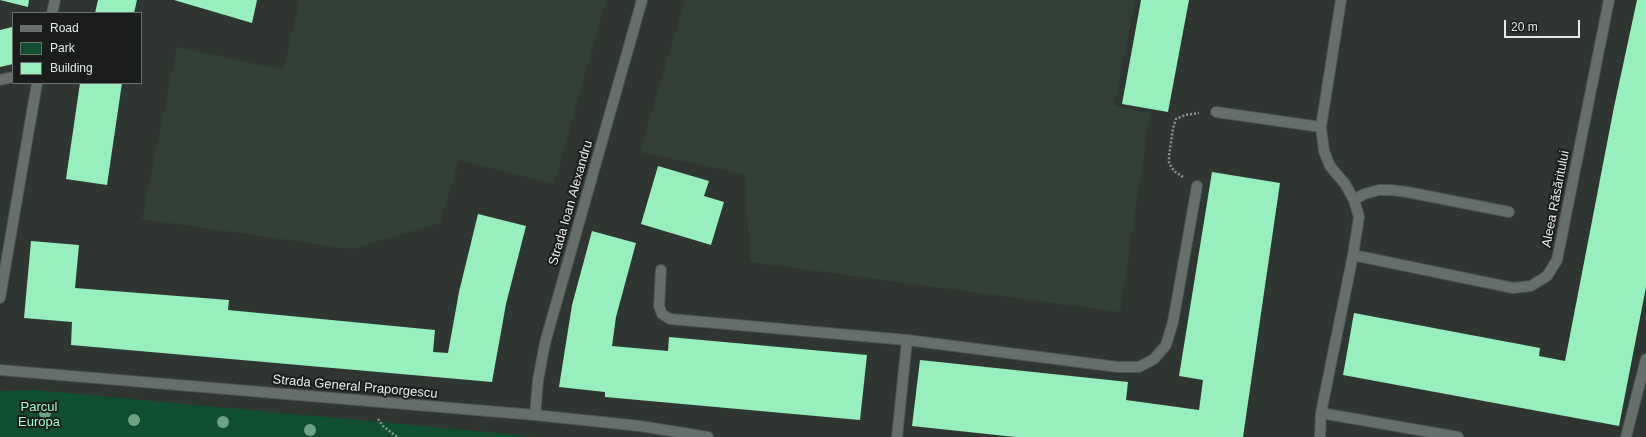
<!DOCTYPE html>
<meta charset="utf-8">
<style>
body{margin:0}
#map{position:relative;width:1646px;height:437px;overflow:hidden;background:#2f3632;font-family:Helvetica,sans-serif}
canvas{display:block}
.legend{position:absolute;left:12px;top:12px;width:130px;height:72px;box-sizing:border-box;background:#1a1d1b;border:1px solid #6c6f6d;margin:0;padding:5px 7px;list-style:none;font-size:12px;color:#e6eae7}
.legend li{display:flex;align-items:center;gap:8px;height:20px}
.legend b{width:20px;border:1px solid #6c6f6d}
.scale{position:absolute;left:1504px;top:20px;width:76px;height:18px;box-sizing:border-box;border:2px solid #e6eae7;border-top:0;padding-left:5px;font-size:12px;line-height:14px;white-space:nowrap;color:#e6eae7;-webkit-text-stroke:3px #1a1d1b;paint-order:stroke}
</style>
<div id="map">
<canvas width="1646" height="437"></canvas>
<ul class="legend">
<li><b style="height:5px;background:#676f6a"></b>Road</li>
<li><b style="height:11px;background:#0f4e31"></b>Park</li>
<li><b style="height:11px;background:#97efbd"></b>Building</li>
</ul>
<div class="scale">20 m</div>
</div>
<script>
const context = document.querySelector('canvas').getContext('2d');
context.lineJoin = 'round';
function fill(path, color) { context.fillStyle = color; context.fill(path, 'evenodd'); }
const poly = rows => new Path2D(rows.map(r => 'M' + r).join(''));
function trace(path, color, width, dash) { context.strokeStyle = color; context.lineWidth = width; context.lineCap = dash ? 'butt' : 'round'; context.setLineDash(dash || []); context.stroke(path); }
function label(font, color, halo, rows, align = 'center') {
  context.font = font + ' Helvetica,sans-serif'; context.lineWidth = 4; context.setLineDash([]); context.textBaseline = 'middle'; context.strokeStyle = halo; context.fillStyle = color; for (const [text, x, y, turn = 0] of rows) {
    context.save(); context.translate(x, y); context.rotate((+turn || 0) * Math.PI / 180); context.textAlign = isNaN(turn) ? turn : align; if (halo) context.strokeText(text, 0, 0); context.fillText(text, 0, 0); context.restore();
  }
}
fill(poly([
 [300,0,606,0,554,184,459,160,440,223,351,249,142,219,177,47,283,70],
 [685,0,1135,0,1114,106,1150,113,1120,312,750,262,745,174,640,152]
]), '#323f37');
fill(poly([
 [35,390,486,432,531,437,0,437,0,391]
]), '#0f4e31');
fill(poly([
 [0,0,29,0,28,7],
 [98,0,137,0,134,13,95,13],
 [174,0,257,0,252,23],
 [1141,0,1189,0,1168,112,1122,104],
 [1637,0,1646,0,1646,287,1619,426,1343,375,1354,313,1540,348,1539,356,1565,361,1614,107],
 [12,27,13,64,0,67,0,30],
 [80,83,122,83,107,185,66,179],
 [658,166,709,181,704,196,724,202,711,245,641,224],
 [1212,172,1280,183,1243,437,1015,437,912,426,920,360,1128,382,1126,400,1199,410,1203,380,1179,376],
 [478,214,526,226,506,304,492,382,71,345,72,322,24,318,31,241,79,245,75,288,229,300,228,310,435,330,433,352,448,353,459,292],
 [592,231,636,243,616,317,612,346,668,351,669,337,867,355,860,420,605,397,605,392,559,387,572,305]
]), '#97efbd');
const minor = poly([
 [52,13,55,0],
 [0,80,13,77],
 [1216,112,1321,127,1324,151,1330,166,1345,184,1354,200,1359,217,1353,255],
 [1321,127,1341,0],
 [1354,200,1364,194,1379,190,1391,190,1407,192,1509,212],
 [661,270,659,306,662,314,670,319,907,340,1118,367,1139,367,1154,359,1166,345,1173,322,1197,186],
 [0,298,37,83],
 [0,370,535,415,640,426,708,437],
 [1321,413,1458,437],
 [535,415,538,380,545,343,642,0],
 [897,437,907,340],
 [1320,437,1321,413,1353,255,1513,288,1531,286,1547,276,1557,260,1609,0],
 [1626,437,1646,359]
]);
trace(minor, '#4d534f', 12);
trace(poly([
 [1183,177,1174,171,1169,163,1169,156,1173,128,1176,119,1185,115,1199,113],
 [378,419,383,426,397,437]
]), '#8d938f', 2.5, [2, 2]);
trace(minor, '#676f6a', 10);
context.fillStyle = '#6ea284';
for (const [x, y] of [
 [45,413],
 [134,420],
 [223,422],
 [310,430]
]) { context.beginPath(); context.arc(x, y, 6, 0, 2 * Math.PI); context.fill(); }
label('13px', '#e6eae7', '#1a1d1b', [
 ["Aleea Răsăritului",1556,199,-79],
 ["Strada Ioan Alexandru",571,203,-74],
 ["Strada General Praporgescu",355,387,5]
]);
label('13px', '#a1fbc7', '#1a1d1b', [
 ["Parcul",39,407],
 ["Europa",39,422]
]);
</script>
